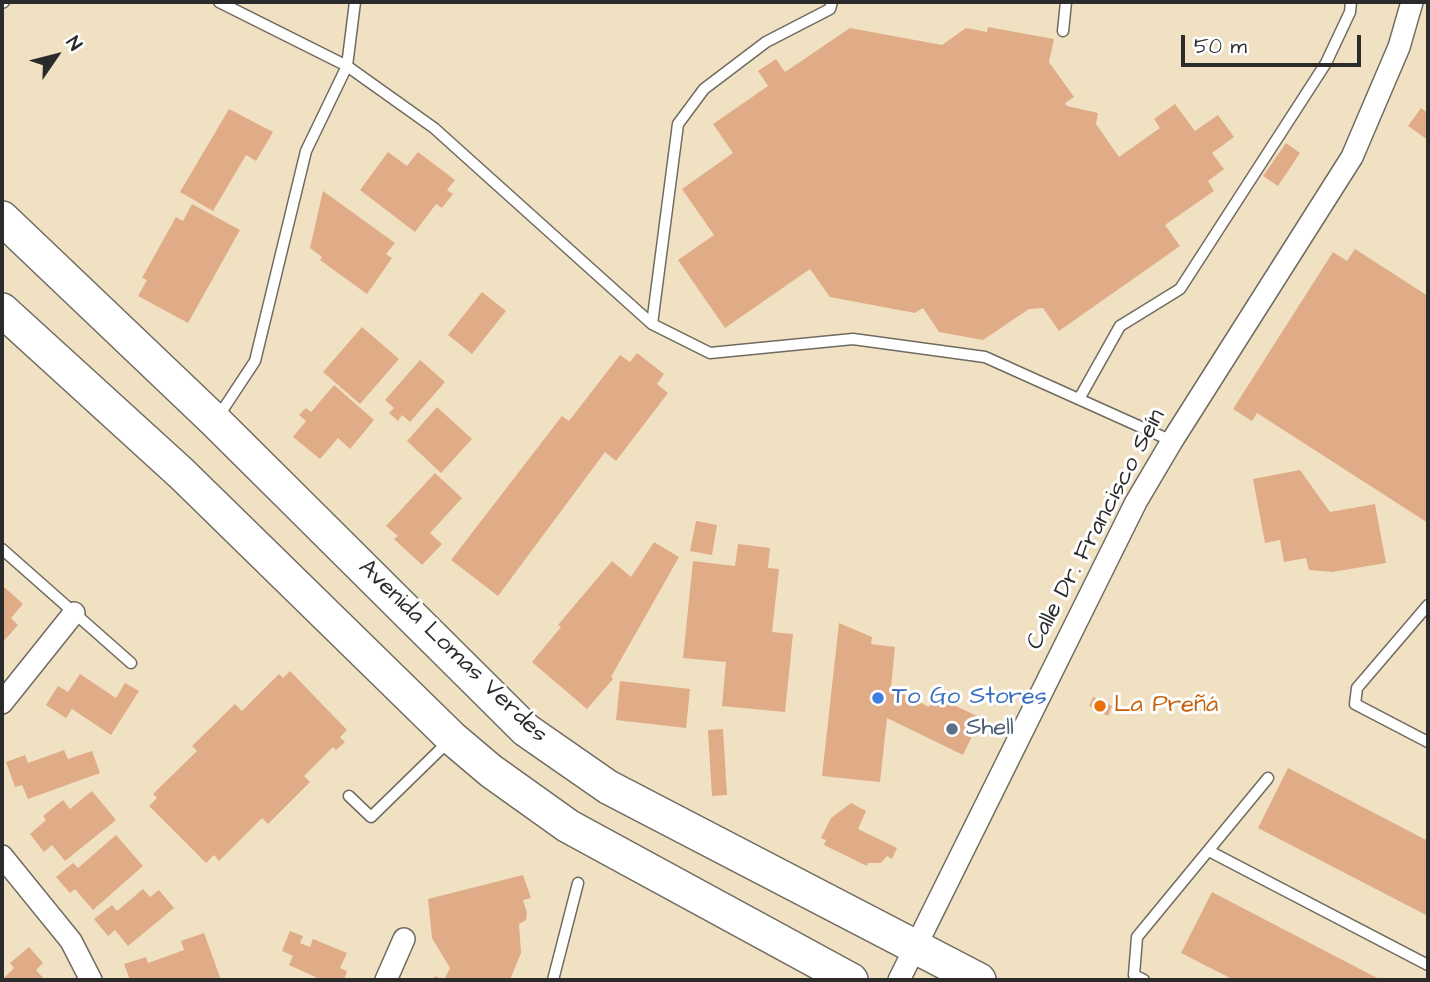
<!DOCTYPE html>
<meta charset="utf-8">
<style>
body{margin:0}
#map{position:relative;width:1430px;height:982px;overflow:hidden;background:#f1e1c3;font-family:"Architects Daughter",sans-serif}
canvas{display:block}
.frame{position:absolute;inset:0;border:4px solid #2b2b2b;pointer-events:none}
.north{position:absolute;left:21px;top:21px;width:70px;height:70px;-webkit-text-stroke:5px #fff;paint-order:stroke;rotate:55deg;font-size:19px;font-weight:700;line-height:28px;text-align:center;color:#2b2b2b}
.north::after{content:'';display:block;margin:auto;width:24px;height:32px;background:#2b2b2b;clip-path:polygon(50% 0,100% 100%,50% 72%,0 100%)}
.scale{position:absolute;left:1181px;top:35px;width:180px;height:32px;box-sizing:border-box;border:4px solid #2b2b2b;border-top:0;padding-left:9px;font-size:21px;line-height:24px;white-space:nowrap;color:#2b2b2b;-webkit-text-stroke:5px #fff;paint-order:stroke}
</style>
<div id="map">
<canvas width="1430" height="982"></canvas>
<div class="frame"></div>
<div class="north">N</div>
<div class="scale">50 m</div>
</div>
<script>
const context = document.querySelector('canvas').getContext('2d');
context.lineJoin = 'round';
function fill(path, color) { context.fillStyle = color; context.fill(path, 'evenodd'); }
const poly = rows => new Path2D(rows.map(r => 'M' + r).join(''));
function trace(path, color, width, dash) { context.strokeStyle = color; context.lineWidth = width; context.lineCap = dash ? 'butt' : 'round'; context.setLineDash(dash || []); context.stroke(path); }
function label(font, color, halo, rows, align = 'center') {
  context.font = font + ' "Architects Daughter",sans-serif'; context.lineWidth = 6; context.setLineDash([]); context.textBaseline = 'middle'; context.strokeStyle = halo; context.fillStyle = color; for (const [text, x, y, turn = 0] of rows) {
    context.save(); context.translate(x, y); context.rotate((+turn || 0) * Math.PI / 180); context.textAlign = isNaN(turn) ? turn : align; if (halo) context.strokeText(text, 0, 0); context.fillText(text, 0, 0); context.restore();
  }
}
fill(poly([
 [988,27,1054,39,1049,62,1074,97,1065,103,1067,106,1098,113,1096,124,1119,157,1160,128,1154,119,1175,104,1195,131,1218,115,1234,137,1212,153,1224,169,1208,181,1214,191,1165,225,1180,246,1059,331,1043,308,1029,309,983,340,939,332,923,308,915,313,830,297,810,269,725,328,678,260,714,235,682,189,733,153,713,124,768,86,758,71,776,59,785,72,850,28,942,45,966,28,987,32],
 [1421,108,1428,113,1428,140,1408,126],
 [229,109,273,132,256,161,246,155,213,211,180,192],
 [1286,143,1300,153,1278,186,1263,176],
 [388,152,407,166,418,152,455,180,447,190,453,194,442,208,436,204,415,232,360,190],
 [323,191,395,243,386,254,392,258,367,294,320,260,322,257,310,248],
 [192,204,240,230,188,323,138,296,147,280,142,278,176,217,183,221],
 [1355,249,1428,296,1428,523,1257,413,1252,421,1233,409,1333,252,1347,261],
 [482,292,506,311,472,354,448,335],
 [362,327,399,359,360,404,323,372],
 [637,353,664,374,657,384,668,393,616,461,605,452,498,596,451,560,562,416,569,421,620,355,630,362],
 [420,360,445,382,410,422,402,415,398,421,389,413,394,408,385,400],
 [334,385,374,420,350,449,338,438,320,459,293,437,306,421,299,415,306,408,311,412],
 [437,407,472,439,441,473,407,441],
 [1300,470,1330,512,1375,504,1386,563,1332,572,1309,570,1306,558,1284,562,1280,540,1265,543,1253,479],
 [435,473,462,498,430,533,442,544,422,565,394,539,398,536,386,526],
 [696,521,717,525,712,555,690,551],
 [654,542,679,557,611,677,613,679,587,709,532,662,561,627,558,625,612,561,631,577],
 [738,544,770,548,768,568,779,569,772,632,793,634,785,712,722,706,726,662,683,658,693,561,735,566],
 [2,585,23,604,11,618,18,625,2,643],
 [839,623,872,637,871,644,895,647,891,688,929,707,935,696,981,718,963,755,887,718,880,782,822,776],
 [290,671,347,730,340,737,345,742,336,750,333,747,304,776,310,782,268,824,262,818,219,861,214,855,206,863,149,806,157,798,153,794,197,751,192,746,235,704,242,711,279,674,283,678],
 [80,674,116,698,125,683,139,691,111,735,72,709,66,718,46,705,58,686,68,692],
 [620,681,690,689,686,728,616,720],
 [1093,697,1112,706,1108,716,1089,706],
 [723,729,727,795,712,796,708,730],
 [64,750,68,759,92,751,100,773,28,799,22,785,15,787,6,762,25,755,28,763],
 [1288,768,1428,841,1428,916,1258,828],
 [92,791,116,820,65,861,52,845,44,852,30,834,46,820,43,816,63,800,70,809],
 [851,803,866,811,858,829,897,848,892,859,887,856,881,863,868,863,867,866,824,845,826,840,821,838,831,818],
 [116,835,143,866,93,910,75,889,70,893,56,877,73,863,78,868],
 [523,875,531,898,523,900,527,913,526,920,519,924,521,953,510,980,433,980,435,976,444,980,450,968,432,938,428,899],
 [143,889,150,897,159,890,174,908,128,946,115,930,108,936,94,919,112,905,117,911],
 [1212,892,1381,980,1234,980,1181,953],
 [290,931,303,936,300,943,310,947,313,939,347,953,340,968,347,971,344,980,322,980,289,965,293,956,282,951],
 [204,933,221,980,130,980,124,964,146,957,148,963,184,950,181,941],
 [29,947,43,963,36,970,45,980,2,980,14,968,10,963]
]), '#e0ac87');
const lane = poly([
 [219,2,347,66,434,128,652,324,710,353,853,339,985,357,1172,441],
 [2,3,4,2],
 [1063,31,1066,2],
 [652,324,678,124,704,89,766,42,830,9,832,2],
 [1079,399,1120,326,1180,289,1326,63,1350,12,1351,2],
 [218,417,255,361,306,151,347,66,355,2],
 [2,549,131,663],
 [1428,605,1357,688,1355,704,1428,742],
 [349,796,371,817,450,740],
 [1209,851,1428,965],
 [553,980,578,883],
 [1144,980,1134,975,1137,937,1268,778]
]);
const street = poly([
 [2,703,74,613],
 [2,856,71,941,91,980],
 [386,980,404,939],
 [899,980,1136,502,1172,441,1352,157,1399,47,1412,2]
]);
const primary = poly([
 [2,218,215,421,526,730,608,787,979,980],
 [2,310,182,474,452,738,491,771,568,826,851,980]
]);
trace(lane, '#706b60', 13);
trace(street, '#706b60', 24);
trace(primary, '#706b60', 36);
trace(lane, '#fff', 10);
trace(street, '#fff', 21);
trace(primary, '#fff', 33);
for (const [x, y, r, color] of [
 [878,698,7,"#3f7fe0"],
 [1100,706,7,"#e8710a"],
 [952,729,7,"#5c6f8a"]
]) { const dot = new Path2D(); dot.arc(x, y, r, 0, 2 * Math.PI); context.fillStyle = color; context.fill(dot); trace(dot, '#fff', 2.5); }
label('24px', '#2b2b2b', '#fff', [
 ["Calle Dr. Francisco Seín",1097,530,-62],
 ["Avenida Lomas Verdes",452,652,44]
]);
label('24px', '#366cbe', '#fff', [
 ["To Go Stores",892,698]
], 'left');
label('24px', '#c56008', '#fff', [
 ["La Preñá",1114,706]
], 'left');
label('24px', '#4e5e75', '#fff', [
 ["Shell",966,729]
], 'left');
</script>
